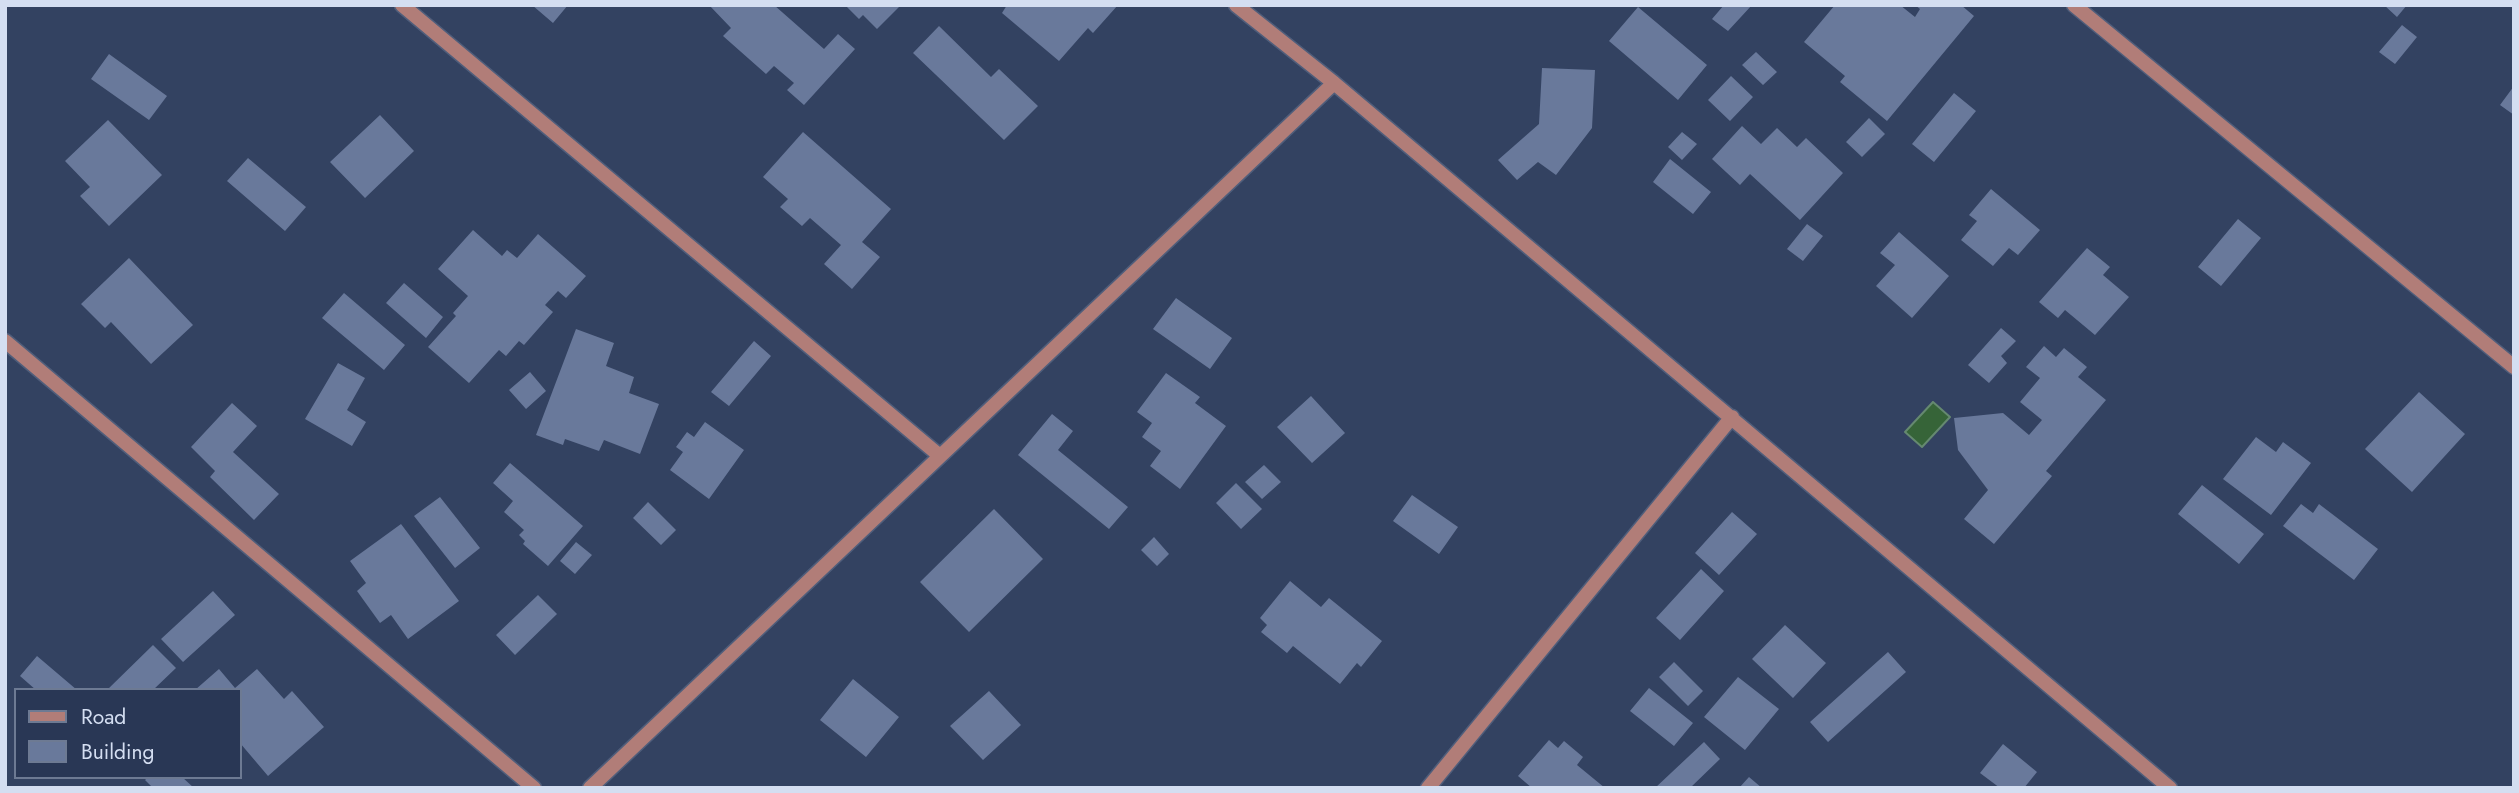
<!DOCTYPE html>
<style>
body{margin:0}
#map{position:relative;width:2519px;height:793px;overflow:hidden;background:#334261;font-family:Jost,sans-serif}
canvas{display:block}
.frame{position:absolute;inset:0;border:7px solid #d4def1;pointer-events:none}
.legend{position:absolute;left:14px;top:688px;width:228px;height:91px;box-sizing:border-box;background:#293755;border:2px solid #6d7a93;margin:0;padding:9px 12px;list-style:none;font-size:21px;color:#d4def1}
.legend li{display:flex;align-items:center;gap:14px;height:35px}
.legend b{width:35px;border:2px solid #6d7a93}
</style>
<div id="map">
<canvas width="2519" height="793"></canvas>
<div class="frame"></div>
<ul class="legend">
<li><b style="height:9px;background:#b17d78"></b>Road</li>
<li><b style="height:19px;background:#69799b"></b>Building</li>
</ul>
</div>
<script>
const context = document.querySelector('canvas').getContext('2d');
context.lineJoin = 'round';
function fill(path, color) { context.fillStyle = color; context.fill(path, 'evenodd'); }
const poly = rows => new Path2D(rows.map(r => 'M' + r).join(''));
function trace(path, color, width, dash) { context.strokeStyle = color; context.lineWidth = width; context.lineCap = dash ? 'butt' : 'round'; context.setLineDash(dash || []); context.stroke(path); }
const water = poly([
 [1933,402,1950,417,1922,447,1905,432,1933,402]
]);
fill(water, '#366438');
trace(water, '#658970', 2);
fill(poly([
 [532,5,568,5,553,23],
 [709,5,774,5,824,49,838,34,855,49,804,105,787,90,794,83,774,66,766,74,723,36,731,28],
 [845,5,901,5,877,29,863,15,859,19],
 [1007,5,1118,5,1093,33,1088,28,1059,61,1002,13],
 [1724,5,1752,5,1728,31,1712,19],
 [1835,5,1900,5,1915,17,1920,9,1915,5,1961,5,1974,16,1887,121,1840,82,1845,76,1804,42],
 [2384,5,2407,5,2397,17],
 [1638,7,1707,65,1678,100,1609,41],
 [2402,25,2417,37,2395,64,2379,52],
 [939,26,991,77,999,69,1038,106,1004,140,913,53],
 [1756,52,1777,72,1763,85,1742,65],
 [109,54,167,96,149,120,91,79],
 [1542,68,1595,70,1592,128,1556,175,1538,162,1517,180,1498,160,1539,124],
 [1731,76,1753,97,1730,121,1708,100],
 [2514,86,2514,115,2500,105],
 [1954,93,1976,111,1934,162,1912,144],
 [380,115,414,151,365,198,330,162],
 [1869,118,1885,134,1862,157,1846,142],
 [108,120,162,175,109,226,80,196,90,187,65,161],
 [1742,126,1761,144,1777,128,1797,147,1806,138,1843,173,1800,220,1750,174,1740,185,1712,159],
 [803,132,891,209,862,242,880,257,852,289,824,264,841,245,810,218,802,226,780,207,788,199,763,177],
 [1682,132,1697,144,1682,160,1668,147],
 [248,158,306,207,285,231,227,181],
 [1670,159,1711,192,1693,214,1653,182],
 [1991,189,2040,230,2018,255,2009,248,1993,266,1961,240,1977,221,1969,215],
 [2238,219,2261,238,2221,286,2198,267],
 [1807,224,1823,236,1803,261,1787,249],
 [473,230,502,256,507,250,517,258,538,234,586,276,566,298,558,291,545,305,553,312,524,345,519,341,506,356,499,350,469,383,428,347,456,316,453,313,468,296,438,269],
 [1899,232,1949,276,1912,318,1876,286,1895,265,1880,253],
 [2087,248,2110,267,2103,275,2129,297,2095,335,2065,310,2058,318,2039,302],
 [129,258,193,325,151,364,111,322,105,328,81,304],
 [404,283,443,317,426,338,386,303],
 [344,293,405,345,384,370,322,318],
 [1176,298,1232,338,1210,369,1153,329],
 [2001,328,2016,341,2001,356,2007,363,1989,383,1968,365],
 [576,329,614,343,606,366,634,377,629,393,659,404,640,454,604,440,599,451,565,439,563,445,536,435],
 [754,341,771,356,729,406,711,392],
 [2044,346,2056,357,2064,348,2087,367,2078,377,2106,400,2046,471,2052,476,1994,544,1964,519,1988,490,1958,450,1954,418,2003,413,2029,435,2042,420,2020,402,2040,378,2026,367],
 [338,363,365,378,347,410,366,422,352,446,305,419],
 [530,372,546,391,526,409,509,390],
 [1166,373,1200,397,1195,403,1226,426,1180,489,1150,466,1161,451,1142,437,1152,423,1137,412],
 [2419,392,2465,434,2412,492,2365,449],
 [1311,396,1345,433,1312,463,1277,427],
 [232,403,257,426,233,452,279,494,254,520,210,477,215,471,191,447],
 [1052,414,1073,431,1058,450,1128,507,1109,529,1018,455],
 [705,422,744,450,709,499,670,470,683,452,676,447,687,432,694,437],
 [2256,437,2276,452,2283,442,2311,463,2271,515,2223,479],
 [510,463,583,526,548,566,523,544,525,541,519,535,524,530,504,512,513,501,493,483],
 [1264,465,1281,482,1262,499,1245,482],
 [1236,483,1262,509,1241,529,1216,503],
 [2202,485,2264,534,2239,564,2178,514],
 [1412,495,1458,527,1439,554,1393,521],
 [440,497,480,548,455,568,414,516],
 [648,502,676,530,661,545,633,518],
 [2301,504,2313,513,2319,504,2378,549,2354,580,2283,526],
 [994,509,1043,559,969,632,920,582],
 [1732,512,1757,534,1719,575,1695,553],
 [401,524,459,601,408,639,391,615,380,623,357,591,366,583,350,561],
 [1154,537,1169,554,1157,566,1141,550],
 [576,542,592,555,575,574,560,561],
 [1701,569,1724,591,1680,640,1656,618],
 [1290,581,1321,607,1329,598,1382,641,1361,667,1357,663,1340,684,1293,646,1287,653,1261,632,1267,625,1260,618],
 [213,591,235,615,183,662,161,639],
 [538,595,557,614,515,655,496,635],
 [1785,625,1826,663,1793,698,1752,659],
 [153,645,176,668,153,690,107,690],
 [1888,652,1906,672,1828,742,1810,722],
 [37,656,77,690,36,690,20,676],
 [1674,662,1703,691,1688,706,1659,677],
 [219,669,235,688,257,669,284,699,292,691,324,727,268,776,240,743,240,690,195,690],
 [1738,677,1779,709,1745,750,1704,717],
 [853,679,899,717,866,757,820,720],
 [1649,688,1693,723,1674,746,1630,711],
 [989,691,1021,725,983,760,950,726],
 [1549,740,1558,748,1564,741,1583,757,1577,765,1605,788,1532,788,1518,776],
 [1704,742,1720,759,1690,788,1655,788],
 [2003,744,2037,772,2024,788,2000,788,1980,773],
 [148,777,182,777,194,788,153,788,145,780],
 [1749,777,1762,788,1739,788]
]), '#69799b');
const street = poly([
 [402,5,940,456],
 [1236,5,1334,83,2170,788],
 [2074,5,2514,367],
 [5,341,534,788],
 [590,788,1334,83],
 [1428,788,1732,417]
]);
trace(street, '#505e7b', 17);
trace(street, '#b17d78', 14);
</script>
